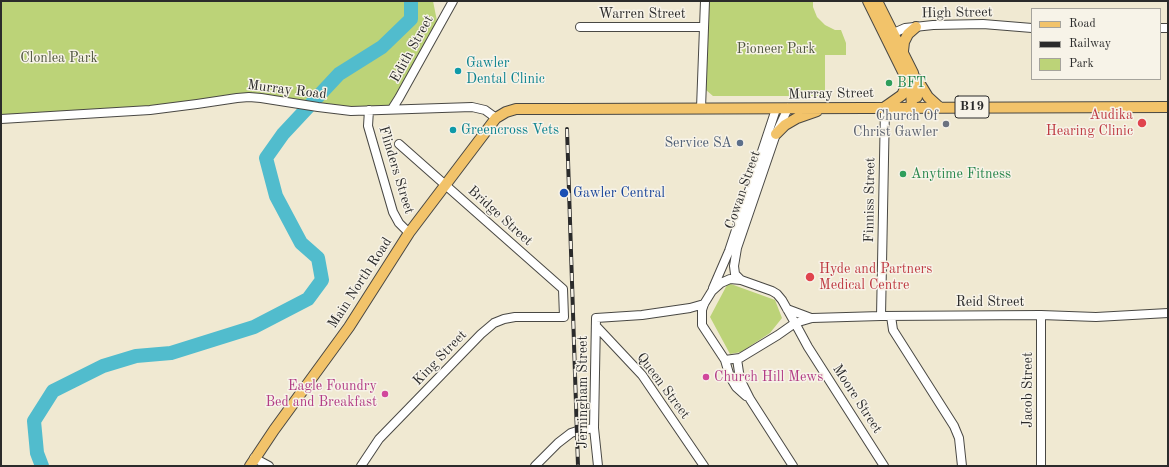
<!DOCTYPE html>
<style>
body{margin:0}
#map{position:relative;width:1169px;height:467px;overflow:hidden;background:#f0e9d2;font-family:"Old Standard TT",serif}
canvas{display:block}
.frame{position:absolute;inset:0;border:2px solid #2b2b2b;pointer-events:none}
.legend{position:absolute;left:1031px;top:8px;width:130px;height:72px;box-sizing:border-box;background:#f7f3e8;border:1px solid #a5a39c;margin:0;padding:5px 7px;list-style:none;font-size:12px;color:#2b2b2b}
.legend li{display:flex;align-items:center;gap:8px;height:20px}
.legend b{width:20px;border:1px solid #a5a39c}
</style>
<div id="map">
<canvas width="1169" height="467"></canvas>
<div class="frame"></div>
<ul class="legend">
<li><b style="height:5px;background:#f2c36a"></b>Road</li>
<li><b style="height:5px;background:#2b2b2b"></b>Railway</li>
<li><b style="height:11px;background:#bcd378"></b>Park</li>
</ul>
</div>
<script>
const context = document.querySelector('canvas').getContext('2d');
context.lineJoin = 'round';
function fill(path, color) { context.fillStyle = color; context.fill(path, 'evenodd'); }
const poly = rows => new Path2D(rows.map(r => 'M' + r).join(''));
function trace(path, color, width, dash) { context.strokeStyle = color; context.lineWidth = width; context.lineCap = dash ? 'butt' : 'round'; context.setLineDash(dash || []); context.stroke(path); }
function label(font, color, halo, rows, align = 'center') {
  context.font = font + ' "Old Standard TT",serif'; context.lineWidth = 3; context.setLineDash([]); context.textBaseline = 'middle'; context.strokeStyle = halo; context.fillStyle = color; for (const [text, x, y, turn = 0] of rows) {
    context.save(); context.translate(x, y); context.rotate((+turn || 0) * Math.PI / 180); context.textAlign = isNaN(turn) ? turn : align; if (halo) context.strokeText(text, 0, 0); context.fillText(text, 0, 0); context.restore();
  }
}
fill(poly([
 [1,1,433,1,438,26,392,109,369,110,261,98,197,104,1,119],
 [709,1,813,1,813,7,817,17,825,25,835,30,841,30,846,43,846,55,825,55,825,96,713,96,706,90],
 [728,283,775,300,782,318,770,333,741,352,730,354,710,317]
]), '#bcd378');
trace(poly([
 [42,466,37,453,34,421,53,391,103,366,136,356,171,353,254,327,308,299,322,280,318,258,301,243,276,196,266,158,283,134,339,74,382,47,411,19,411,1]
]), '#51bccd', 14);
const minor = poly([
 [580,27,704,27],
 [1160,28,1168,28],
 [889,35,905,28,933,25,983,24,1032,28],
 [701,108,705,1],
 [392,109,399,98,453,1],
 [369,110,368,126,393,212,399,223,409,233],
 [1,119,150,110,197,104,237,98,249,97,261,98,318,107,351,111,472,107,485,110,496,118],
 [741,280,730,279,721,283,712,291,704,304,702,310,702,325,725,360,740,358,778,335,795,323,782,300,777,294,772,291,741,280,735,274,734,266,737,248,776,134,788,108],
 [713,288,729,251,776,109],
 [787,309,811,318],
 [1041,315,1041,466],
 [881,316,885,107],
 [891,316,893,330,954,426,959,438,962,466],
 [596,326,642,375,704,466],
 [737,359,740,379,750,399,793,466],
 [725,360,730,377,736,387,746,396],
 [254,458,269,466],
 [361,466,379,439,481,334,494,323,504,319,515,317,564,317,563,289,399,144],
 [535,466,558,443,571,433,577,431,594,428],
 [598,466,594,428,596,318,642,315,690,308,704,304],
 [884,466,808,347,795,323,812,318,881,316,1041,315,1096,317,1168,313]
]);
const major = poly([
 [868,1,908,82,911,91,912,107],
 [877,1,913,73,916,84,917,97],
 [903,51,904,42,908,34,916,27],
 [917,79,928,97,939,107],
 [885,107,902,95,908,82],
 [776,134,785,125,797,118,817,111],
 [250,466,274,430,349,327,409,233,496,118,506,112,516,109,565,109,1168,107]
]);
trace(minor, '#494844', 10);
trace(major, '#494844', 12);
trace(minor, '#fff', 8);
trace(major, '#f2c36a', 10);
const rail = poly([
 [567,129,578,466]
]);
trace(rail, '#2b2b2b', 4);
trace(rail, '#f7f3e8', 2.5, [8]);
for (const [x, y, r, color] of [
 [458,71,4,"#0f9aa8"],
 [889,83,4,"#2e9e5b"],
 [1142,123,5,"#e0444e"],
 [946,124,4,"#6b7280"],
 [453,130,4,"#0f9aa8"],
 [740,143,4,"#5c6f8a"],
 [903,174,4,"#2e9e5b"],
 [564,193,5,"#1a4fb4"],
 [810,277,5,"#e0444e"],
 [706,377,4,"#d1479c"],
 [385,394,4,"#d1479c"]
]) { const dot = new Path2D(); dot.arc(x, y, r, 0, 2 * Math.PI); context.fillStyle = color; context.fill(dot); trace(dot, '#f7f3e8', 1.5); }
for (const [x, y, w] of [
 [972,107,34]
]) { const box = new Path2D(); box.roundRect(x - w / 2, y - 11, w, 22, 3); context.fillStyle = '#f7f3e8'; context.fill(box); trace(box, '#2b2b2b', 1); }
label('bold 13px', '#2b2b2b', null, [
 ["B19",972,107]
]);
label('14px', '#2b2b2b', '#f7f3e8', [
 ["High Street",957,13,-1],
 ["Warren Street",642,14],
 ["Edith Street",412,49,-61],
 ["Murray Road",287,90,7],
 ["Murray Street",831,94,-1],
 ["Flinders Street",396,170,73],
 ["Cowan Street",743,190,-71],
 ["Finniss Street",870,200,-89],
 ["Bridge Street",500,216,42],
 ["Main North Road",360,283,-57],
 ["Reid Street",990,302],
 ["King Street",440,358,-46],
 ["Queen Street",663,386,53],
 ["Jacob Street",1028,390,-90],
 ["Jerningham Street",583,392,-90],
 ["Moore Street",857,399,57]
]);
label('14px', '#4f553e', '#f7f3e8', [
 ["Pioneer Park",776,49],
 ["Clonlea Park",59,58]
]);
label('14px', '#0d838f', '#f7f3e8', [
 ["Gawler",466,63],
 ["Dental Clinic",466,79],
 ["Greencross Vets",461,130]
], 'left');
label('14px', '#27864d', '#f7f3e8', [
 ["BFT",897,83],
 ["Anytime Fitness",911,174]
], 'left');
label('14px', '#be3a42', '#f7f3e8', [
 ["Audika",1133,115],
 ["Hearing Clinic",1133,131],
 ["Hyde and Partners",819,269,"left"],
 ["Medical Centre",819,285,"left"]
], 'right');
label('14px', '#5b616d', '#f7f3e8', [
 ["Church Of",938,116],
 ["Christ Gawler",938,132]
], 'right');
label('14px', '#4e5e75', '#f7f3e8', [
 ["Service SA",732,143]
], 'right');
label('14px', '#164399', '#f7f3e8', [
 ["Gawler Central",573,193]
], 'left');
label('14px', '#b23c85', '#f7f3e8', [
 ["Church Hill Mews",714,377],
 ["Eagle Foundry",377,386,"right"],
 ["Bed and Breakfast",377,402,"right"]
], 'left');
</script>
